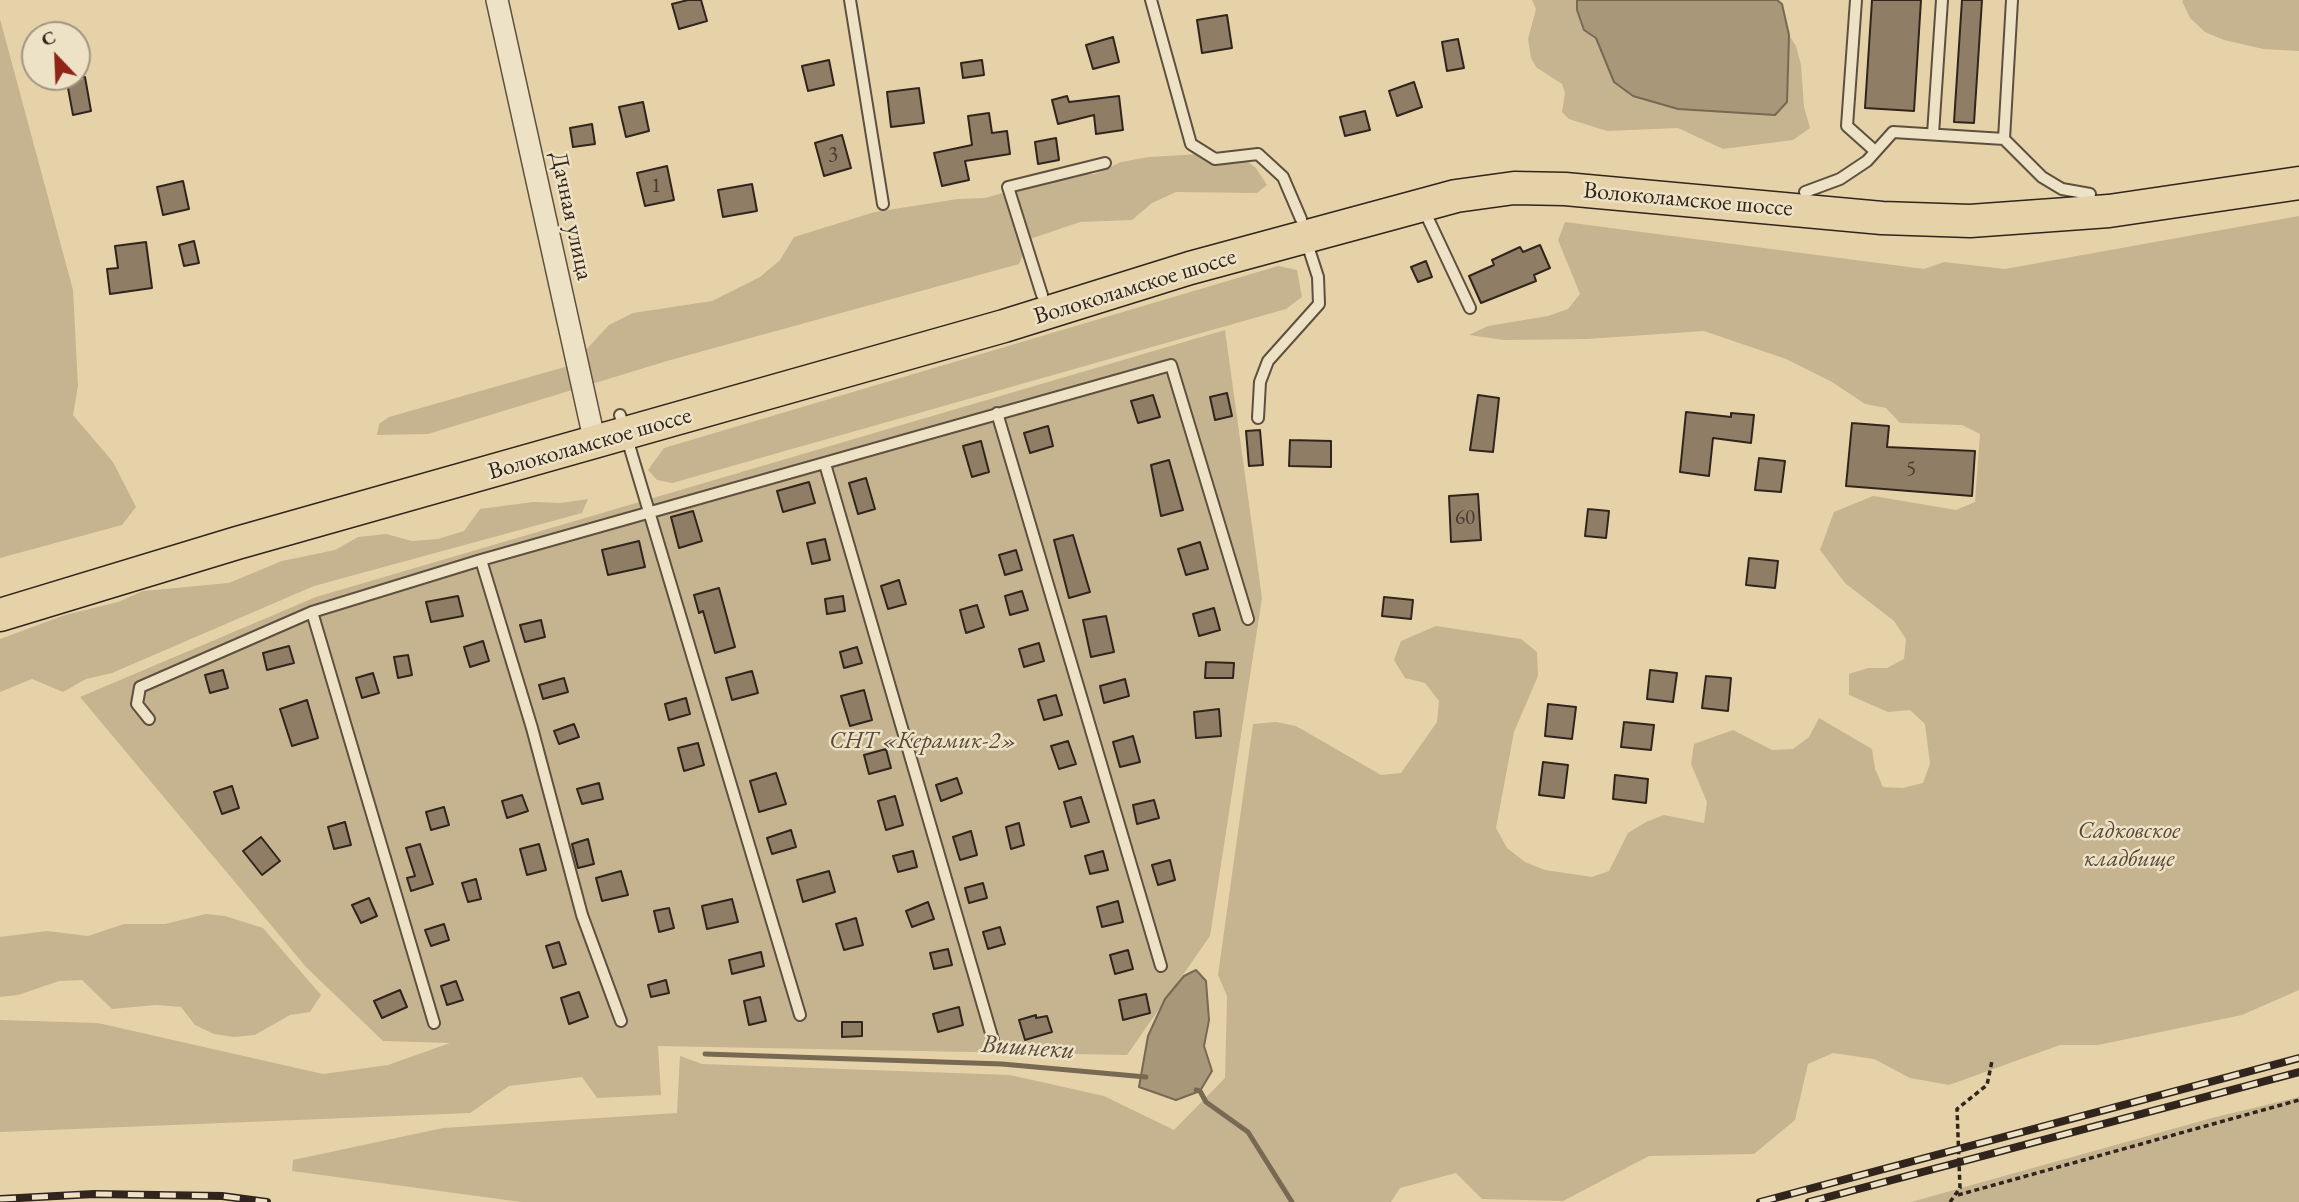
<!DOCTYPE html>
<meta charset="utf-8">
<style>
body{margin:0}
#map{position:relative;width:2299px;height:1202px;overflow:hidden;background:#e5d2a8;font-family:"EB Garamond",serif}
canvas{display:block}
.north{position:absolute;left:21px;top:21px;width:70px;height:70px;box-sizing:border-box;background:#eee2c6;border:2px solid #a29682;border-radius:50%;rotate:337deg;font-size:19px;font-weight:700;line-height:28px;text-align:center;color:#31241c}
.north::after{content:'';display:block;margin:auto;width:24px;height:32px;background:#8f2418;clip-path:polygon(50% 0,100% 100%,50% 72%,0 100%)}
</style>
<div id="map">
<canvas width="2299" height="1202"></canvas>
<div class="north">С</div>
</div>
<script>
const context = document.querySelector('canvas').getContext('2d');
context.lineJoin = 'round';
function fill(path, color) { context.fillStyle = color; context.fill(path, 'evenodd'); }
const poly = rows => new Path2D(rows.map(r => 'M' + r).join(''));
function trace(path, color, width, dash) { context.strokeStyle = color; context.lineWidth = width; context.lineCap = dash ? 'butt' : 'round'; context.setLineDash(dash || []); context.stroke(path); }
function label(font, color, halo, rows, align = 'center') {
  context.font = font + ' "EB Garamond",serif'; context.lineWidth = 5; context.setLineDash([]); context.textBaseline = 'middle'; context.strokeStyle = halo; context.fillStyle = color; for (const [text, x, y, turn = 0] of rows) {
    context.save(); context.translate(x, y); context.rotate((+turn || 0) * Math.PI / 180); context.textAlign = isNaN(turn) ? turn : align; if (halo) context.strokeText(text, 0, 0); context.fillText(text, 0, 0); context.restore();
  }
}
fill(poly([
 [1532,0,1577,0,1577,10,1584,30,1596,38,1605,57,1758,113,1775,115,1787,102,1789,35,1796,46,1801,65,1804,107,1810,128,1793,140,1723,149,1678,128,1607,131,1569,119,1562,112,1565,93,1562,84,1536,67,1531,58,1528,39,1536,9],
 [2184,0,2299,0,2299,51,2263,49,2224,40,2205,32,2190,18,2182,1],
 [0,19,73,290,78,386,73,415,113,462,136,507,122,525,0,558],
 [1235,152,1256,168,1267,185,1257,193,1176,192,1152,203,1132,220,1080,222,1030,239,1019,264,667,361,428,434,377,435,379,424,389,417,572,365,609,325,633,313,712,301,760,277,780,260,794,237,875,212,958,199,985,198,1067,175,1095,174,1121,162,1149,157],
 [2299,216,2299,990,2242,1015,2098,1045,2060,1045,1949,1085,1910,1078,1874,1059,1833,1053,1808,1064,1795,1120,1754,1154,1649,1156,1563,1201,1482,1199,1456,1173,1400,1188,1391,1202,521,1202,292,1171,293,1160,443,1128,677,1113,680,1056,702,1064,1010,1075,1104,1096,1174,1130,1225,1078,1227,996,1218,975,1253,724,1276,722,1296,726,1381,775,1401,773,1437,722,1439,701,1425,683,1405,678,1394,660,1401,641,1436,626,1521,639,1537,652,1538,676,1514,732,1496,828,1507,848,1525,862,1545,870,1592,877,1609,871,1628,833,1646,822,1664,815,1704,823,1707,802,1691,764,1694,744,1733,730,1772,750,1793,749,1809,737,1819,718,1872,749,1875,769,1883,787,1903,788,1923,783,1930,764,1925,724,1910,710,1888,712,1849,695,1849,674,1868,668,1887,668,1904,659,1906,639,1894,621,1845,583,1820,550,1834,512,1873,496,1956,510,1975,502,1980,434,1962,425,1900,423,1886,408,1865,404,1832,382,1786,359,1704,331,1587,339,1504,340,1469,335,1488,326,1548,316,1568,309,1580,294,1558,240,1565,222,1924,269,1944,262,2005,269],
 [1278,266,1297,270,1302,297,1286,309,672,483,657,480,648,470,664,448],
 [1225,330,1262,598,1210,936,1127,1055,658,1046,661,1095,597,1098,582,1077,509,1086,470,1113,0,1132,0,1020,98,1023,323,1074,388,1065,450,1043,383,1041,306,967,80,697,316,597],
 [588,499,582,513,314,586,112,673,86,679,63,692,32,679,0,692,0,639,65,615,118,602,143,591,229,583,282,561,335,550,358,537,386,534,412,541,438,539,464,531,480,509,533,502,561,503],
 [206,914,225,916,263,928,321,995,310,1012,290,1015,255,1035,234,1037,214,1034,195,1025,181,1007,156,1005,112,1009,82,980,59,981,18,995,0,997,0,937,47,931,88,936,124,924,165,924],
 [2299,1097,2299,1202,1911,1202,2212,1118]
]), '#c6b490');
const water = poly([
 [1577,0,1777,0,1782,4,1789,35,1787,102,1775,115,1678,109,1633,96,1614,82,1596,38,1584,30,1577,10,1577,0],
 [1196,970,1206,981,1209,1020,1204,1046,1212,1071,1200,1091,1176,1100,1139,1087,1148,1036,1165,999,1184,976,1196,970]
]);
fill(water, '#a89778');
trace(water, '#786953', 2);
trace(poly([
 [705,1054,1002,1064,1146,1077],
 [1196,1090,1200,1091,1206,1102,1248,1132,1292,1202]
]), '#786953', 5);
const building = poly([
 [688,0,701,0,707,21,679,29,672,4,688,0],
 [1872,0,1921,0,1914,111,1865,108,1872,0],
 [1962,0,1982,0,1974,123,1954,122,1962,0],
 [1227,15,1232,48,1202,53,1197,20,1227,15],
 [1113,37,1119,62,1093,69,1086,45,1113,37],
 [1458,39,1464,68,1447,71,1442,42,1458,39],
 [829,60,834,85,808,91,802,66,829,60],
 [982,60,984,75,963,78,961,63,982,60],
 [66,77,85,77,91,111,73,115,66,77],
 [1414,82,1422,107,1397,116,1389,91,1414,82],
 [919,88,924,123,891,127,887,92,919,88],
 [1067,96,1069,102,1119,96,1123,130,1096,134,1094,115,1058,124,1052,100,1067,96],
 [643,102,649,131,626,137,619,107,643,102],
 [1365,111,1370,130,1345,136,1340,117,1365,111],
 [989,113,992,133,1007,131,1010,154,965,161,969,180,942,186,934,153,972,145,968,116,989,113],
 [592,124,595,144,573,147,570,128,592,124],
 [842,135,851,168,824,176,815,143,842,135],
 [1056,138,1059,160,1038,164,1035,142,1056,138],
 [667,166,674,200,645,206,637,173,667,166],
 [183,181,189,209,163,215,157,187,183,181],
 [752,184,757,211,723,217,718,190,752,184],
 [194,241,199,263,184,266,179,245,194,241],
 [146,242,152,288,110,294,107,269,118,268,115,246,146,242],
 [1540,245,1550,268,1534,275,1536,281,1481,303,1469,276,1494,265,1492,260,1520,247,1523,252,1540,245],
 [1426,261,1432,277,1418,282,1411,267,1426,261],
 [1227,393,1232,416,1215,420,1210,397,1227,393],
 [1153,395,1160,417,1138,423,1131,401,1153,395],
 [1478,395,1499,398,1493,452,1470,450,1478,395],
 [1686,412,1731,417,1731,413,1754,415,1751,443,1713,438,1709,476,1680,472,1686,412],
 [1852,423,1889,426,1887,447,1975,451,1972,496,1846,486,1852,423],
 [1048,426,1053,446,1030,453,1024,433,1048,426],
 [1260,430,1263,465,1249,466,1246,431,1260,430],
 [1290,440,1331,441,1331,467,1289,466,1290,440],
 [981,441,989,472,972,477,963,446,981,441],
 [1759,458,1785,461,1781,492,1755,490,1759,458],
 [1169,460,1183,510,1161,516,1151,465,1169,460],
 [866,478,875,509,858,514,849,483,866,478],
 [809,482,815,503,783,512,777,491,809,482],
 [1478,494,1481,540,1451,542,1449,496,1478,494],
 [1588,509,1609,511,1606,538,1585,536,1588,509],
 [693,511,702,541,679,548,671,517,693,511],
 [1073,535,1090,592,1069,598,1054,540,1073,535],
 [825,539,830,560,812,564,807,543,825,539],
 [639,541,645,567,608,575,602,550,639,541],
 [1200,542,1208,569,1186,575,1178,549,1200,542],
 [1016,550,1022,570,1005,575,999,555,1016,550],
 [1749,558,1778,561,1775,588,1746,585,1749,558],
 [899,580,906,604,888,609,881,586,899,580],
 [719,588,735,647,715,653,703,611,699,613,694,595,719,588],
 [1022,591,1028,610,1010,615,1005,596,1022,591],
 [458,596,463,616,431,622,426,602,458,596],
 [843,596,845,611,827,614,825,599,843,596],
 [1384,597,1413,600,1411,619,1382,616,1384,597],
 [977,605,984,627,966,633,960,610,977,605],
 [1214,608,1220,630,1199,636,1193,614,1214,608],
 [1106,616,1114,652,1091,657,1083,620,1106,616],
 [541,620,545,637,525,642,520,625,541,620],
 [483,641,489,661,470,667,464,647,483,641],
 [1039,643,1044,661,1024,667,1019,649,1039,643],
 [289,646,294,663,267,670,263,653,289,646],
 [857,647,862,663,844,668,840,652,857,647],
 [408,655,412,675,398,678,394,657,408,655],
 [1206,662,1234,663,1233,678,1205,678,1206,662],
 [223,670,228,688,210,693,205,675,223,670],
 [1650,670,1677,673,1673,702,1647,699,1650,670],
 [752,671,758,693,732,700,726,678,752,671],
 [373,673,379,693,362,698,356,678,373,673],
 [1706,676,1731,678,1728,711,1702,708,1706,676],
 [564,678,568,692,543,699,539,685,564,678],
 [1125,679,1129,696,1104,703,1100,686,1125,679],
 [864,690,872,720,850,726,841,696,864,690],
 [1056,695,1062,715,1044,720,1038,700,1056,695],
 [686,698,690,714,669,720,665,704,686,698],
 [307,700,318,738,292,746,280,709,307,700],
 [1548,704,1576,707,1572,739,1545,736,1548,704],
 [1219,709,1221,736,1196,738,1194,712,1219,709],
 [1624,722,1654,725,1651,750,1621,747,1624,722],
 [574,724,579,737,559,744,554,731,574,724],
 [1133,736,1140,762,1120,767,1113,742,1133,736],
 [1068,741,1076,764,1059,769,1051,746,1068,741],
 [698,743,704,765,684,771,678,748,698,743],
 [886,749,891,768,869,774,864,755,886,749],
 [1543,762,1568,765,1564,798,1539,795,1543,762],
 [776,773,786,804,759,812,750,781,776,773],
 [1615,775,1648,779,1646,803,1613,799,1615,775],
 [957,778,962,793,941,801,936,785,957,778],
 [599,783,603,799,582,804,577,789,599,783],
 [232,786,239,808,222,814,214,792,232,786],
 [522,795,528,811,507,818,502,801,522,795],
 [895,796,903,825,886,830,878,801,895,796],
 [1081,797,1089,822,1071,827,1064,802,1081,797],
 [1154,800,1159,818,1137,824,1133,805,1154,800],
 [444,807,449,825,431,830,426,812,444,807],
 [345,822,351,845,334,849,328,827,345,822],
 [1019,823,1024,845,1011,849,1006,827,1019,823],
 [791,830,796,847,772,854,767,838,791,830],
 [971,831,977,855,960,860,953,837,971,831],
 [261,837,280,861,262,875,243,851,261,837],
 [588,839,594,864,578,868,572,844,588,839],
 [420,844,433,884,411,891,407,878,415,876,406,848,420,844],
 [539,844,546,870,527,875,520,849,539,844],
 [913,851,917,867,898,872,893,856,913,851],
 [1103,851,1108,870,1090,874,1085,856,1103,851],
 [1170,860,1175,880,1158,885,1152,865,1170,860],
 [621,871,628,895,602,901,596,878,621,871],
 [829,871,835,892,803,902,797,880,829,871],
 [476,879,481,899,468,902,462,883,476,879],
 [983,883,987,898,969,903,965,888,983,883],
 [369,898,377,916,361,923,352,905,369,898],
 [732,899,738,922,707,929,702,906,732,899],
 [1118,901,1123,922,1102,927,1097,907,1118,901],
 [928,902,934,919,912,927,906,911,928,902],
 [669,908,674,928,659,932,654,911,669,908],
 [856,918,863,945,844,950,836,924,856,918],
 [444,924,449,940,431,946,425,930,444,924],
 [1000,927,1005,944,988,949,983,932,1000,927],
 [559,942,566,964,553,968,546,946,559,942],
 [948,949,952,965,934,969,930,953,948,949],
 [1128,950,1133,969,1115,974,1110,955,1128,950],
 [761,952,764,966,732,974,729,960,761,952],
 [666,980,669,993,651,997,648,985,666,980],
 [456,981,463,1000,447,1005,441,986,456,981],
 [400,990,407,1007,382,1018,374,1001,400,990],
 [579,992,588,1017,569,1024,561,998,579,992],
 [1146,994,1150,1013,1123,1020,1119,1000,1146,994],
 [760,997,766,1021,749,1025,744,1001,760,997],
 [959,1007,963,1025,938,1032,933,1014,959,1007],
 [1036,1015,1036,1018,1047,1016,1052,1032,1025,1040,1019,1020,1036,1015],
 [842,1022,862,1022,862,1036,842,1037,842,1022]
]);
fill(building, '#8f7e65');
trace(building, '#31241c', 2);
const service = poly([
 [850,0,883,204],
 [1151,0,1191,144,1215,159,1258,154,1283,177,1301,219],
 [1856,0,1847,126,1875,151],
 [1933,134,1942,0],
 [2004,139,2012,0],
 [1805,192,1840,179,1867,161,1893,132,2004,139,2042,177,2062,189,2090,194],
 [1423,208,1470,308],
 [1042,295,1008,187,1105,163],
 [997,413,1161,966],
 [620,415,800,1015],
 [1258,418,1260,382,1268,361,1319,304,1318,277,1306,240],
 [825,464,993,1040],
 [481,560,532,728,582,915,621,1021],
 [312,612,434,1023],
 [149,719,137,704,140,687,312,612,481,560,1171,365,1248,619]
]);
const minor = poly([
 [497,0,595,443]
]);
const primary = poly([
 [0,615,237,543,1004,326,1190,268,1456,196,1514,188,1565,189,1882,218,1970,221,2109,211,2299,183]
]);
trace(service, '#5e503f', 14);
trace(minor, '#5e503f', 24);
trace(primary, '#31241c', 35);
trace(poly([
 [1958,1195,2299,1100],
 [1950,1202,1960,1188,1957,1109,1987,1085,1992,1061]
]), '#31241c', 3.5, [5, 3.5]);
trace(service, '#eee2c6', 10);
trace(minor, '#eee2c6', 21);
trace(primary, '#e5d2a8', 32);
const rail = poly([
 [0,1199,94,1194,222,1196,267,1202],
 [1760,1202,2299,1058],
 [1809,1202,2299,1072]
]);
trace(rail, '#31241c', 8);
trace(rail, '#eee2c6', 5, [16]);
label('21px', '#483a2e', null, [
 ["3",833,155],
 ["1",656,186],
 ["5",1911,469],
 ["60",1465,518]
]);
label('24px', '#31241c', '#eee2c6', [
 ["Волоколамское шоссе",1688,200,5],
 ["Дачная улица",571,216,78],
 ["Волоколамское шоссе",1135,287,-17],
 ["Волоколамское шоссе",590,444,-16]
]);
label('italic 24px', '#564839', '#eee2c6', [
 ["СНТ «Керамик-2»",923,741],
 ["Садковское",2129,831],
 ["кладбище",2129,859]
]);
label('italic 26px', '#554638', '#eee2c6', [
 ["Вишнеки",1028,1048,4]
]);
</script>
